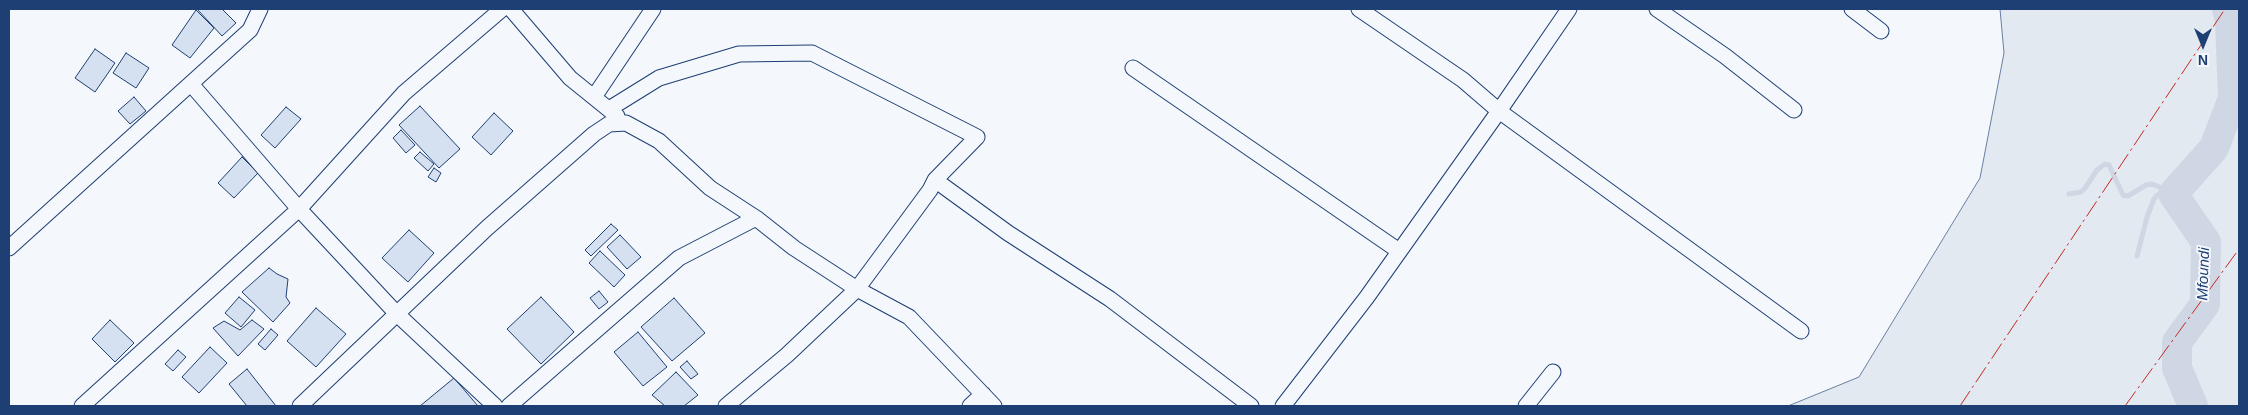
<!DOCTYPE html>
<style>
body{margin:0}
#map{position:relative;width:2248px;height:415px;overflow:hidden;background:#f4f7fb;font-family:Arial,sans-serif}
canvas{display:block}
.frame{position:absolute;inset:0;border:10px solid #1d3f73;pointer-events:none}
.north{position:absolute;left:2178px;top:20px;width:50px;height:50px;-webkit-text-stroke:4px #f4f7fb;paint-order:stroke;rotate:180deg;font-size:14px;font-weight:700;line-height:20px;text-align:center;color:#1d3f73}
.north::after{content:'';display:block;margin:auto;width:18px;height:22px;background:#1d3f73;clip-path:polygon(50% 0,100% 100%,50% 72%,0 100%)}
</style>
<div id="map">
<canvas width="2248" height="415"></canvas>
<div class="frame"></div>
<div class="north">N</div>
</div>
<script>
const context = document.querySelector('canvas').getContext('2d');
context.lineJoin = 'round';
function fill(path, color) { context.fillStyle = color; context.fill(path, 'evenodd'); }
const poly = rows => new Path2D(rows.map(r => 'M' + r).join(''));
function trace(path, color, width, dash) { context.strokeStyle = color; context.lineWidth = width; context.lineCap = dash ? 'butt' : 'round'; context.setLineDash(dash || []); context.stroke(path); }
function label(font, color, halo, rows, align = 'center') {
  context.font = font + ' Arial,sans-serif'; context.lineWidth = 4; context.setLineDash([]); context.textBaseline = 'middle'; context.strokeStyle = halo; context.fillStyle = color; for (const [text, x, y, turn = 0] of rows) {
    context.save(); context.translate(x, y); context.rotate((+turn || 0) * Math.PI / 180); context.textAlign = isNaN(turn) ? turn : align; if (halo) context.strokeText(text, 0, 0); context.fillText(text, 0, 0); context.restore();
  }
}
const green = poly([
 [2000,9,2239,9,2239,406,1788,406,1859,377,1980,178,2004,53,2000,9]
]);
fill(green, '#e3e9f0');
trace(green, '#687fa3', 1);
trace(poly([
 [2069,194,2081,192,2085,188,2097,170,2105,164,2109,165,2123,195,2128,196,2146,185,2152,184,2169,191,2157,195,2154,199,2147,217,2137,256]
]), '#cfd7e4', 5);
trace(poly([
 [2193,406,2177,368,2177,342,2205,304,2206,242,2173,194,2214,148,2233,98,2230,21,2227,9]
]), '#cfd7e4', 30);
const building = poly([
 [197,9,222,9,236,23,222,36,197,9],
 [196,10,214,28,190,58,172,45,196,10],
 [95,49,115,63,95,92,75,78,95,49],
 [126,53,149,68,136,88,113,73,126,53],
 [134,97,146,111,130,124,118,111,134,97],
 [420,106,460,149,439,168,399,125,420,106],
 [286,107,301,119,275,148,261,135,286,107],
 [494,113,513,131,491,155,472,137,494,113],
 [401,130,415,145,406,153,393,138,401,130],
 [420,152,434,164,428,171,414,158,420,152],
 [242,157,258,173,234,198,218,183,242,157],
 [434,168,441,173,436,182,428,177,434,168],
 [611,224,618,230,591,256,585,250,611,224],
 [409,230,434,253,408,282,382,258,409,230],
 [620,235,641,257,627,269,607,247,620,235],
 [600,251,625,275,614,287,589,263,600,251],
 [269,268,277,274,288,279,286,297,290,303,273,322,242,292,269,268],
 [599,291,608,302,599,309,590,298,599,291],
 [239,297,255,310,241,327,225,313,239,297],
 [541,297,574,332,541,364,507,329,541,297],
 [674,298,705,333,672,361,641,327,674,298],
 [316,308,346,334,316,367,287,341,316,308],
 [110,320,134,343,115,362,92,339,110,320],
 [252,320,264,329,238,356,213,328,224,321,240,330,252,320],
 [271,329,278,335,265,350,258,344,271,329],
 [638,332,667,367,643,386,614,352,638,332],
 [210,347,227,363,199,393,182,377,210,347],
 [178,350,186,357,173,371,165,364,178,350],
 [687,361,698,374,691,379,680,367,687,361],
 [247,369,276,406,247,406,229,384,247,369],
 [676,372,698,395,684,406,665,406,652,395,676,372],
 [454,378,478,406,420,406,454,378]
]);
fill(building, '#d5e0f0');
trace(building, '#1d3f73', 1);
const minor = poly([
 [511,9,570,78,617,116],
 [1359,9,1463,80,1499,111,1801,331],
 [1657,9,1725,56,1794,110],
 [1852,9,1881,31],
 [1133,68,1399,251],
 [191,84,299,209,397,314,495,406],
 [594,97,653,9],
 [609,109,659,78,739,54,812,53,977,137,935,180,930,190,857,289,787,355,726,406],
 [935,180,1008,233,1110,299,1251,406],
 [9,248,250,30,260,9],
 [82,406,299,209,404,93,502,9],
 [300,406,487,228,594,134,609,124,626,123,659,141,710,188,756,218,794,248,857,289,909,317,994,406],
 [509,406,679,258,756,218],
 [970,406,983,394],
 [1283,406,1367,297,1499,111,1569,9],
 [1526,406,1553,372]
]);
trace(minor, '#1d3f73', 17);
trace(minor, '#f4f7fb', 15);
trace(poly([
 [1960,406,2225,9],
 [2125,406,2239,249]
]), '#c62828', 1, [18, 4, 2.5, 4]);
label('italic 15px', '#1d3f73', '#f4f7fb', [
 ["Mfoundi",2204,274,-88]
]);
</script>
